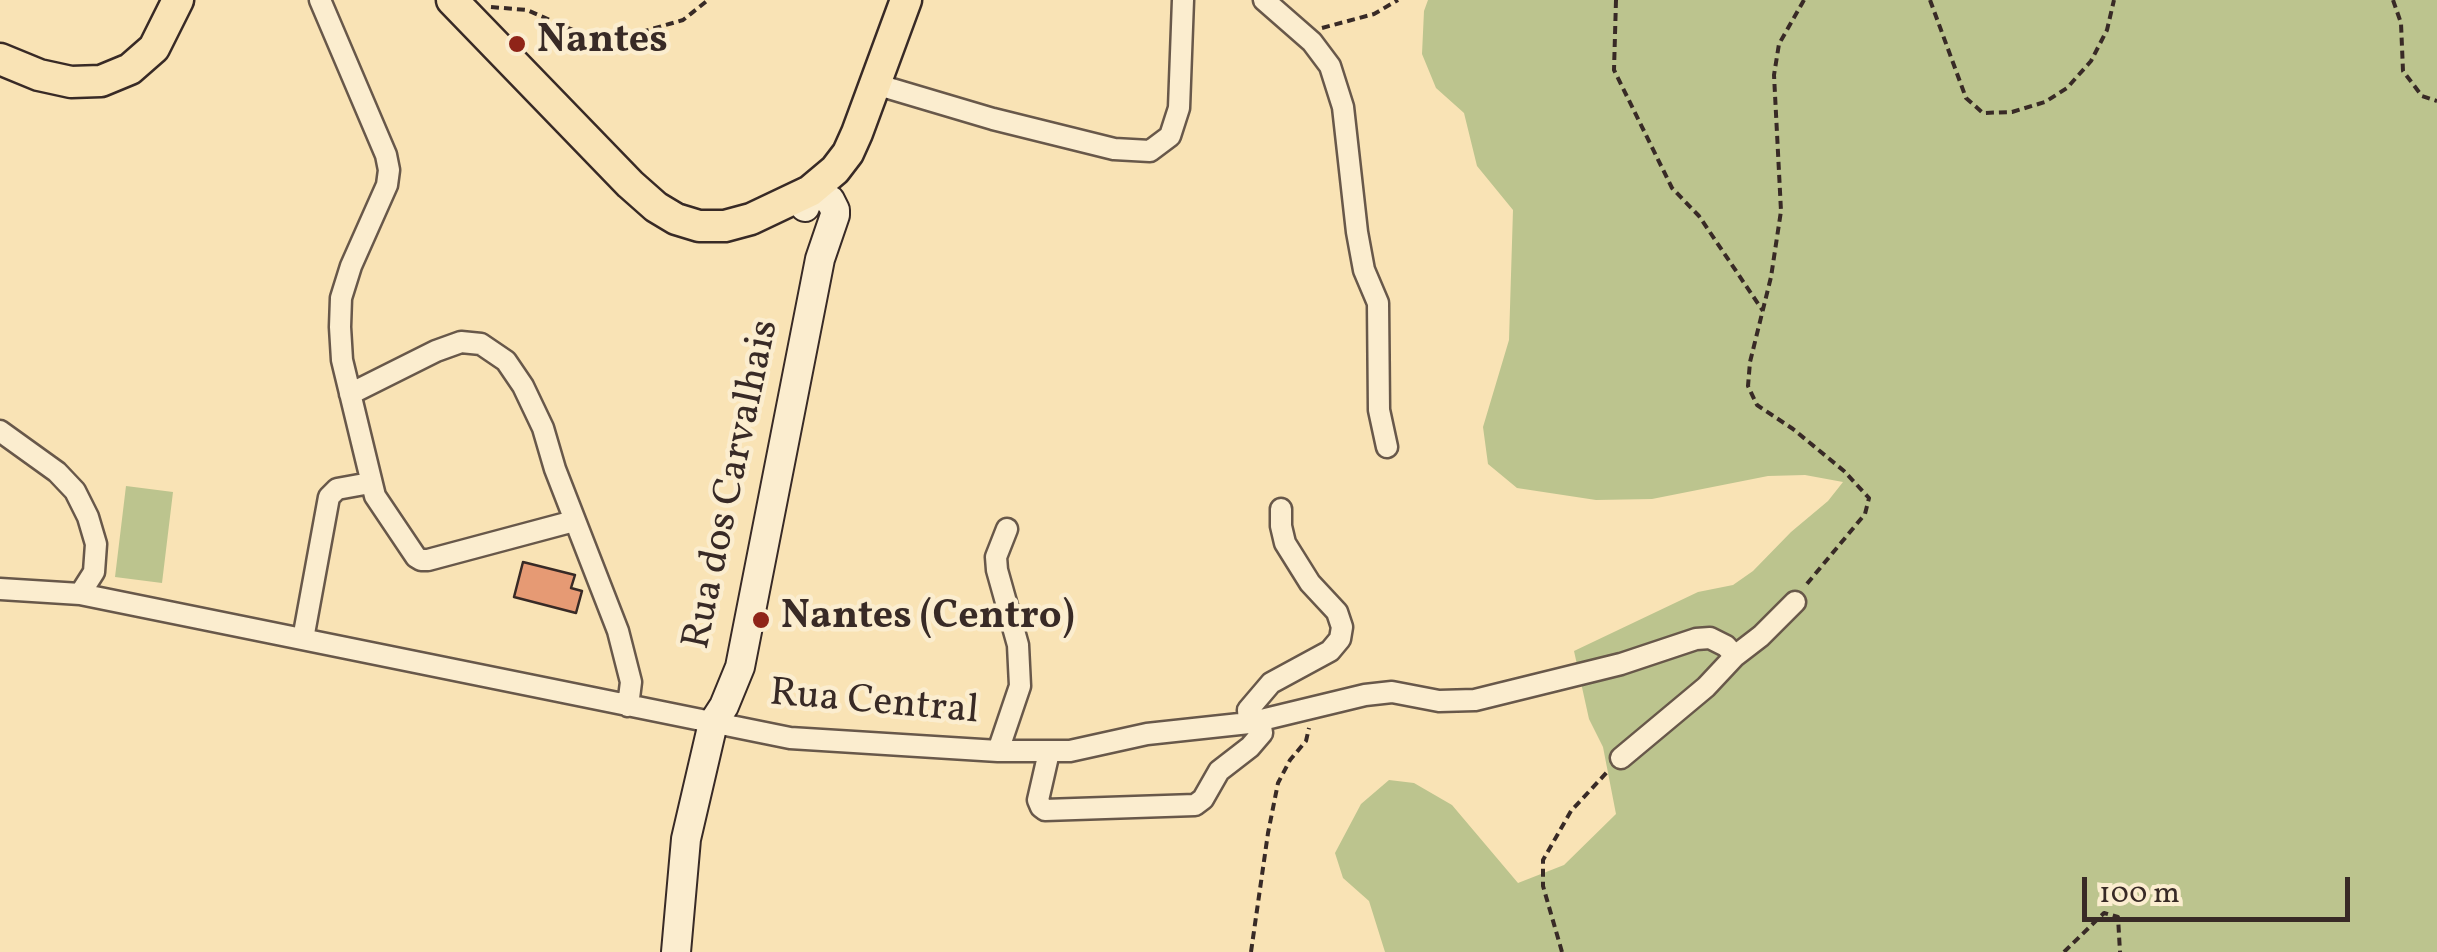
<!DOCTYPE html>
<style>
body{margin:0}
#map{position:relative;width:2437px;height:952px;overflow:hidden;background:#f9e3b5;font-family:Vollkorn,serif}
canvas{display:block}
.scale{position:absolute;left:2082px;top:877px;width:268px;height:45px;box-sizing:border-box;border:5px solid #382a26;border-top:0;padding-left:12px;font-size:30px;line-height:35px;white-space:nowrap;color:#382a26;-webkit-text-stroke:8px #fbedcf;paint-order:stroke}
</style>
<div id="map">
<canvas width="2437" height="952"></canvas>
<div class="scale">100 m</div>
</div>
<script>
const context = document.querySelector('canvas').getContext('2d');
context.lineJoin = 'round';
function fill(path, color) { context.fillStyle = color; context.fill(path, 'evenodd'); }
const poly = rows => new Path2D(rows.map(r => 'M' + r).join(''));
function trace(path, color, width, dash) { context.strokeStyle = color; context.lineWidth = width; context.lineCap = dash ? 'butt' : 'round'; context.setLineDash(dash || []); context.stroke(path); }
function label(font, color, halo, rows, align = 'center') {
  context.font = font + ' Vollkorn,serif'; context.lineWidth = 9; context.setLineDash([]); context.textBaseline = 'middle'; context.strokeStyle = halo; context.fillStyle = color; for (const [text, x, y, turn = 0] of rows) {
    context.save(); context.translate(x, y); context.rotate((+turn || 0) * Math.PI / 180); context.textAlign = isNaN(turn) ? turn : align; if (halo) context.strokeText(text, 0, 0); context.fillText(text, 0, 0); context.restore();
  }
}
fill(poly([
 [1428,0,2437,0,2437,952,1385,952,1369,901,1343,878,1335,853,1361,804,1389,780,1414,783,1452,805,1518,883,1564,865,1616,814,1603,747,1589,719,1574,651,1698,592,1733,585,1753,571,1791,532,1828,501,1843,482,1805,475,1768,476,1652,499,1596,500,1517,488,1488,464,1483,427,1509,340,1513,210,1477,166,1464,113,1436,88,1422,54,1424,11],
 [126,486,173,492,162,583,115,577]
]), '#bcc48e');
const building = poly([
 [523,562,575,575,571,588,582,591,576,613,514,597,523,562]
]);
fill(building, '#e69a74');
trace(building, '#382a26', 2.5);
const minor = poly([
 [320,0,386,155,389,170,387,185,351,266,341,298,340,327,342,360,375,496,416,557,421,560,428,560,574,521],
 [1264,0,1312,42,1330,66,1343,107,1357,232,1364,270,1378,303,1379,410,1387,447],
 [875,84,993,119,1114,149,1150,151,1170,136,1179,108,1183,0],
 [350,394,436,351,461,342,481,344,506,361,523,386,543,428,555,469,618,631,631,682,628,706],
 [0,431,57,472,75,491,88,517,96,544,94,572,80,594],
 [0,589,80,594,790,738,998,751,1070,751,1147,734,1249,723,1365,695,1392,692,1439,701,1475,700,1621,664,1696,639,1710,638,1726,646,1735,656],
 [303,639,329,497,337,489,370,483],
 [1249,723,1248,710,1271,683,1330,651,1340,639,1342,627,1337,612,1310,583,1285,543,1281,526,1281,509],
 [998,751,1020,686,1018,645,997,570,996,557,1007,529],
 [1049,752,1038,800,1041,807,1045,810,1195,805,1203,799,1219,771,1250,747,1262,733,1260,720],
 [1621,758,1706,687,1735,656,1761,636,1795,602]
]);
const secondary = poly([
 [676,952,686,839,713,723,724,706,740,667,820,259,835,215,835,210,830,200,810,191,805,207]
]);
const primary = poly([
 [452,0,630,184,656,207,676,219,699,226,725,226,751,219,810,191,835,170,848,153,857,133,906,0],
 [0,59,39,75,71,82,101,81,130,69,154,48,178,0]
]);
trace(minor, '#68584a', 25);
trace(secondary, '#382a26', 32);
trace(primary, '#382a26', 35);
trace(poly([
 [1616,0,1614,70,1672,188,1699,216,1763,311],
 [1804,0,1779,44,1774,75,1781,211,1771,277,1750,362,1748,386,1757,405,1793,429,1844,471,1869,498,1865,514,1806,585],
 [1930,0,1966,98,1983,113,2012,112,2045,102,2067,88,2091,61,2107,30,2114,0],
 [2393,0,2401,23,2403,71,2422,96,2437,101],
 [491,7,527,10,589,37,638,33,683,20,708,0],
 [1322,28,1374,14,1398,0],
 [1251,952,1268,833,1278,783,1290,760,1306,741,1309,728],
 [1562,952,1543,886,1543,860,1571,811,1608,771],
 [2064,952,2104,913,2118,917,2120,952]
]), '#382a26', 4, [8, 5]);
trace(minor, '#fbedcf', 20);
trace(secondary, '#fbedcf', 28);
trace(primary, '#f9e3b5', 30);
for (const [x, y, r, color] of [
 [517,44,10,"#8f2418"],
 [761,620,10,"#8f2418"]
]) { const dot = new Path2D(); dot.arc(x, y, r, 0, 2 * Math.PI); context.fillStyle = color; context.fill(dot); trace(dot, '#fbedcf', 4); }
label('bold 40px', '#382a26', '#fbedcf', [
 ["Nantes",537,44],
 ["Nantes (Centro)",781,620]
], 'left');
label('40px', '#382a26', '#fbedcf', [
 ["Rua dos Carvalhais",734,485,-78],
 ["Rua Central",874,705,5]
]);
</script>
